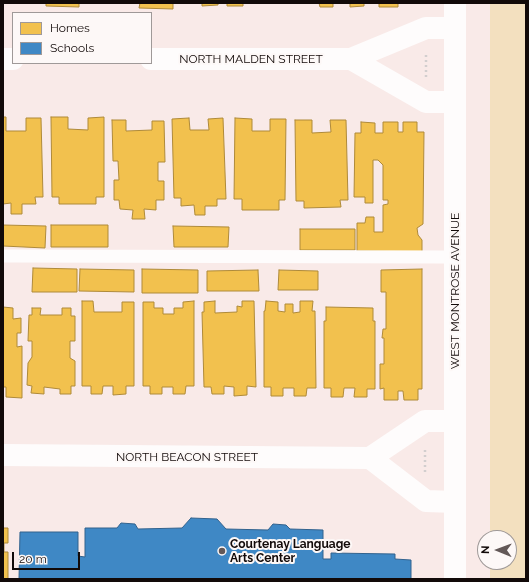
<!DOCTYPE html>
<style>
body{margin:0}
#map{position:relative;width:529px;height:582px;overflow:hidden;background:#f9eae8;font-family:Raleway,sans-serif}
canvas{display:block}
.frame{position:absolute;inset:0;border:4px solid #120a09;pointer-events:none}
.legend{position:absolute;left:12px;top:12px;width:140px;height:52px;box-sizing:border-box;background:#fdf8f7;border:1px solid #9f9998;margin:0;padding:5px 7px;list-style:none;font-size:12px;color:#120a09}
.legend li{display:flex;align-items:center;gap:8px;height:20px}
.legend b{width:20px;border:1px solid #9f9998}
.north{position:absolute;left:477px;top:530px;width:40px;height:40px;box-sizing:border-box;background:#fdf8f7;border:1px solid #9f9998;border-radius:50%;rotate:271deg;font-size:11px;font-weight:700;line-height:16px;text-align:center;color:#120a09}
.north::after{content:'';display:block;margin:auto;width:14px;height:18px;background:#635857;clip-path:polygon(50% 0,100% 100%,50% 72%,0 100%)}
.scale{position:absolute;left:12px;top:552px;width:68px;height:18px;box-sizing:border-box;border:2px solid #120a09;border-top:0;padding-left:5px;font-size:12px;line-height:14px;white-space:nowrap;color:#120a09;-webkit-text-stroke:3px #fdf8f7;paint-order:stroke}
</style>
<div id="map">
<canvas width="529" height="582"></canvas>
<div class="frame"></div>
<ul class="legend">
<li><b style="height:11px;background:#f2c14e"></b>Homes</li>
<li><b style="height:11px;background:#3f88c5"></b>Schools</li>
</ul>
<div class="north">N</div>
<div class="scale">20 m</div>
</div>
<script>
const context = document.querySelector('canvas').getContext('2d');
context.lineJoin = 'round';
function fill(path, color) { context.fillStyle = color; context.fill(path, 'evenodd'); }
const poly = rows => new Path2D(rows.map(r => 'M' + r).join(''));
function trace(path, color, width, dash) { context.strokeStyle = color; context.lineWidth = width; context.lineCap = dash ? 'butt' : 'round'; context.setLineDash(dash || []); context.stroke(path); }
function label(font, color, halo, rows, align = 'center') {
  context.font = font + ' Raleway,sans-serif'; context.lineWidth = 4; context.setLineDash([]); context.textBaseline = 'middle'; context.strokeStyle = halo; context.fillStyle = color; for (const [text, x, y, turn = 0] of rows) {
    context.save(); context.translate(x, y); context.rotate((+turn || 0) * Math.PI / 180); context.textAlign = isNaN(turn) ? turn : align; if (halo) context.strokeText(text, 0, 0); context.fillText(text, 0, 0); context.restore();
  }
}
fill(poly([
 [490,3,526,3,526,579,490,579,490,562,509,562,509,538,490,538]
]), '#f3e0bf');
const homes = poly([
 [46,3,79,3,79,7,46,6,46,3],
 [140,3,173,3,173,9,139,8,140,3],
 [202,3,218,3,218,5,202,6,202,3],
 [227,3,243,3,243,6,227,6,227,3],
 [319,3,333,3,333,7,320,7,319,3],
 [350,3,364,3,364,6,350,7,350,3],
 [379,3,398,3,398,7,379,7,379,3],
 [3,117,6,117,6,131,26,131,26,118,41,118,43,197,35,197,36,204,22,204,22,214,11,214,11,203,3,204,3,117],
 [51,117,68,117,68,129,88,130,88,118,104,117,104,197,96,197,96,204,59,204,59,197,52,197,51,117],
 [189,118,190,130,209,130,208,119,223,118,226,199,217,199,217,206,205,206,205,215,195,215,194,205,181,206,181,198,174,198,172,119,189,118],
 [235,118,252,119,252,131,270,131,270,119,286,119,285,200,279,200,279,210,242,210,242,199,234,199,235,118],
 [112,120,126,120,126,131,152,130,152,121,164,121,165,162,158,162,158,181,164,181,164,200,156,200,156,210,144,209,145,219,132,219,133,210,120,209,119,200,114,200,114,180,119,180,118,161,113,161,112,120],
 [295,120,312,120,312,133,331,132,330,120,346,120,348,200,340,200,341,207,304,208,304,201,296,201,295,120],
 [361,122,375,123,375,133,383,133,383,122,398,122,398,132,403,132,403,122,417,122,417,132,424,132,423,224,417,228,418,235,422,240,422,252,357,251,357,223,365,223,366,217,374,217,374,232,383,232,383,205,388,204,388,200,383,200,383,165,378,160,373,160,373,203,365,203,365,197,354,197,355,133,361,133,361,122],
 [3,225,46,226,45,248,3,246,3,225],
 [51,225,108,225,108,247,51,247,51,225],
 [173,226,229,227,228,247,174,247,173,226],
 [300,229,355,229,355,250,300,250,300,229],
 [33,268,77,269,77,292,32,292,33,268],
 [80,269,134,270,134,292,79,291,80,269],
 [142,269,198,270,198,293,142,293,142,269],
 [422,269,422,389,418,389,418,400,404,400,403,391,398,391,398,400,384,400,384,388,380,389,380,364,384,364,384,338,382,338,383,329,386,329,386,292,381,292,381,270,422,269],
 [258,270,259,291,207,291,207,271,258,270],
 [279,270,318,271,318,290,278,290,279,270],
 [82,301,93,301,94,312,122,312,122,302,134,302,134,386,126,386,126,394,113,395,113,386,103,386,102,394,91,394,91,386,82,386,82,301],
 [194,301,194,386,186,386,185,394,173,394,173,387,162,387,162,394,150,394,150,386,143,386,143,302,154,302,154,308,163,308,163,314,174,314,174,308,183,308,183,302,194,301],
 [215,301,215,313,237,312,237,306,242,307,242,301,254,301,256,387,247,386,247,395,234,396,234,387,224,386,224,394,212,394,211,387,204,387,202,312,204,312,204,302,215,301],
 [266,301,278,302,278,311,285,312,285,304,293,304,293,313,300,312,300,301,313,301,312,311,315,311,316,388,307,388,306,396,294,396,294,388,283,388,283,396,271,396,271,387,264,387,264,311,265,311,266,301],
 [3,307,13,308,13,319,21,318,21,333,17,333,17,347,22,346,22,398,6,397,6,387,3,387,3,307],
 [326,307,373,308,373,321,375,321,375,389,367,389,367,397,354,397,355,388,344,388,343,397,331,397,331,388,324,388,324,321,326,321,326,307],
 [32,308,41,308,40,315,62,315,62,308,71,308,71,316,75,316,75,341,70,341,70,358,75,361,75,386,71,386,71,394,60,394,60,389,44,387,44,394,31,393,32,386,27,385,28,363,32,357,32,341,28,341,29,315,32,315,32,308],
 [3,528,8,528,8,543,4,543,4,552,8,552,8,579,3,579,3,528]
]);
fill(homes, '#f2c14e');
trace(homes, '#af8a39', 1);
const schools = poly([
 [191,518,217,519,226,529,268,530,273,524,286,525,290,529,323,530,323,559,331,559,331,553,395,554,395,559,411,560,411,579,19,579,20,532,78,532,78,556,85,557,85,528,117,528,121,523,135,524,138,529,182,528,191,518]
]);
fill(schools, '#3f88c5');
trace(schools, '#32628d', 1);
trace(poly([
 [426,77,426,52],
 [425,472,425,449]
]), '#d2cece', 2.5, [2, 3]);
trace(poly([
 [3,256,455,257]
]), '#fefcfc', 13);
trace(poly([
 [3,59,13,59],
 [151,59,351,59,426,28,455,28],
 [351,59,426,102,455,102],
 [3,455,370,458,425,421,455,421],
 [370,458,426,501,455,502]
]), '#fefcfc', 22);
trace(poly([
 [455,579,455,3]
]), '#fefcfc', 22);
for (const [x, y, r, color] of [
 [222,551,4,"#635857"]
]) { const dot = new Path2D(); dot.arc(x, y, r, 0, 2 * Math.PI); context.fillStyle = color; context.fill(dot); trace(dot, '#fdf8f7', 1.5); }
label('12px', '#120a09', '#fdf8f7', [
 ["NORTH MALDEN STREET",251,59],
 ["WEST MONTROSE AVENUE",455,291,-90],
 ["NORTH BEACON STREET",187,457]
]);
label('bold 12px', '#120a09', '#fdf8f7', [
 ["Courtenay Language",230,544],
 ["Arts Center",230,558]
], 'left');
</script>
